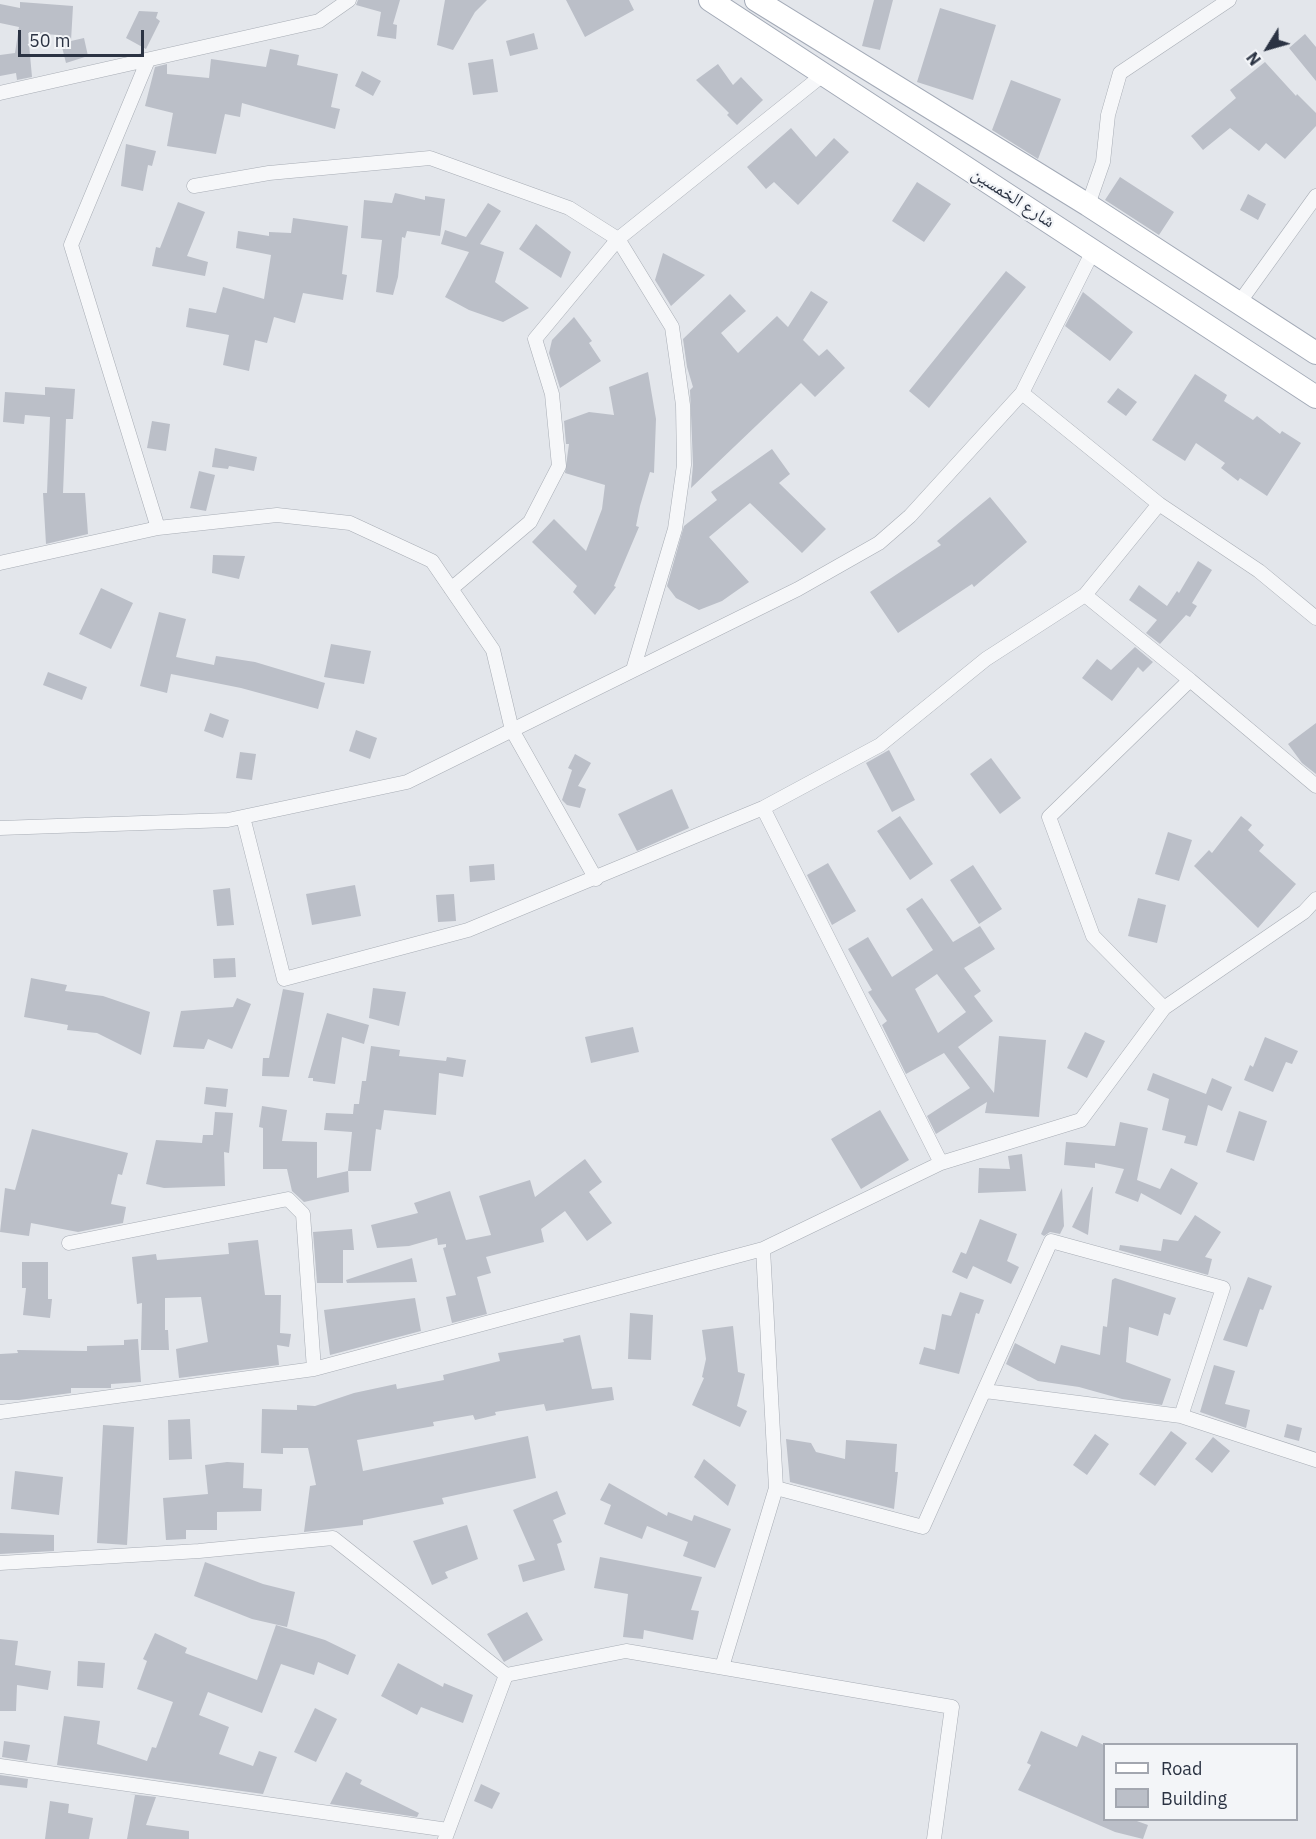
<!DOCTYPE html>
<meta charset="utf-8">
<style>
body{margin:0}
#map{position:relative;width:1316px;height:1839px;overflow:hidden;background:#e3e6eb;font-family:"IBM Plex Sans",sans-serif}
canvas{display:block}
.legend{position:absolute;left:1103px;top:1743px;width:195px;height:78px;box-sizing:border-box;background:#f3f5f8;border:2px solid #a3a7b0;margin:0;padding:8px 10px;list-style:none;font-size:18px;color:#2b3343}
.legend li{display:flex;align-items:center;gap:12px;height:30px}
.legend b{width:30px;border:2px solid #a3a7b0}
.north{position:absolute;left:1238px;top:18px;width:60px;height:60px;-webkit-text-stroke:4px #f3f5f8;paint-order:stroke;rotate:233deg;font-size:16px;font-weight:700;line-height:24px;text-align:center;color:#2b3343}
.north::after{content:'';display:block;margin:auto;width:21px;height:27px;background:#2b3343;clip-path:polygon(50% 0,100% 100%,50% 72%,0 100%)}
.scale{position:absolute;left:18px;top:30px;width:126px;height:27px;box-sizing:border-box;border:3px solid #2b3343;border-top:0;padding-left:8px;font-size:18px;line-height:21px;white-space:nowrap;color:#2b3343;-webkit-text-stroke:4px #f3f5f8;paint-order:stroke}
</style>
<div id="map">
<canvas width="1316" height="1839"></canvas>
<ul class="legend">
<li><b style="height:8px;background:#fff"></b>Road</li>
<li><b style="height:16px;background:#bbbfc8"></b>Building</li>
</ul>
<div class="north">N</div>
<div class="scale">50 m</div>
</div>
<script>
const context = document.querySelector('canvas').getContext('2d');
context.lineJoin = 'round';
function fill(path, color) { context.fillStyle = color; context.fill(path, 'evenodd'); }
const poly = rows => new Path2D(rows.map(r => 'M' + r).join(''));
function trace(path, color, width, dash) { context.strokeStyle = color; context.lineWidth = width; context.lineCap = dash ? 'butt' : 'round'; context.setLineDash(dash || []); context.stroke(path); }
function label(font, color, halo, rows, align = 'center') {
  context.font = font + ' "IBM Plex Sans","Noto Naskh Arabic",sans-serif'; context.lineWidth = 4.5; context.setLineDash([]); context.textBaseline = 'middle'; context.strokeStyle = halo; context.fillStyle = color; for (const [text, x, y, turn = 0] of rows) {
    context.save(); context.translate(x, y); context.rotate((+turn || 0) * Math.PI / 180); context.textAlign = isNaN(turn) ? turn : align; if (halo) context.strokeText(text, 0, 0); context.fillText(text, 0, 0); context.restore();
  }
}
fill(poly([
 [358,0,400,0,393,24,397,25,396,39,377,36,381,12,356,5],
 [445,0,487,0,475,12,453,50,437,45],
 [566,0,629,0,634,10,585,37],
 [874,0,893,0,880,50,862,46],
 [20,2,73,6,71,41,84,38,88,56,66,63,59,35,28,33,32,77,17,80,16,73,0,76,0,55,15,53,19,27,0,23,0,4,20,8],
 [940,8,996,25,973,100,917,82],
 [139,11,158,12,156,18,160,21,146,49,126,38],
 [534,33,538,49,510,56,506,41],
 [1305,34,1316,47,1316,81,1289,48],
 [270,49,299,55,297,65,338,74,331,107,340,109,335,129,242,103,240,117,225,114,216,154,167,146,173,113,145,106,155,67,167,64,167,74,209,78,211,59,266,67],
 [493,59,498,92,473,95,468,63],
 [1265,62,1296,96,1297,94,1316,113,1316,126,1285,159,1266,143,1259,151,1230,128,1203,150,1191,136,1236,98,1230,90],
 [718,64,733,85,741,77,763,100,737,125,727,115,729,113,696,80],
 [362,71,381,81,373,96,355,86],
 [1011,80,1061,99,1038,159,992,130],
 [791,128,816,157,834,138,849,152,798,205,774,182,766,189,747,167],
 [126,144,156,151,152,166,148,165,143,191,121,186],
 [1120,177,1174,212,1159,235,1105,200],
 [917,182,951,204,924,242,892,221],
 [395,193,425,200,425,196,445,199,440,236,407,231,405,238,402,237,398,277,393,295,376,292,382,240,361,238,364,200,392,203],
 [1248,194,1266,204,1258,220,1240,210],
 [178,202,205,212,187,256,208,262,205,276,152,266,156,247,160,248],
 [488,203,501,211,480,244,504,252,495,282,529,308,503,322,469,310,445,297,469,252,441,244,445,230,466,237],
 [293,218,348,226,342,274,347,275,343,300,303,293,295,323,274,317,267,343,255,340,249,371,223,365,229,335,186,327,189,308,216,313,223,287,264,299,271,255,236,248,238,231,269,236,269,232,291,233],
 [536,224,571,252,561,278,519,249],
 [663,253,705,275,671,306,655,280],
 [1006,271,1026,287,929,408,909,391],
 [811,291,828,302,803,340,819,356,827,349,845,368,815,397,801,383,691,488,693,465,690,390,693,387,687,367,683,339,730,294,746,311,721,333,738,353,777,316,788,327],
 [1083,292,1133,332,1110,361,1065,326],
 [574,317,592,341,589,343,601,361,560,388,549,353,552,340],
 [648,372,656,419,654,473,650,472,640,506,636,526,639,527,614,586,616,587,595,615,573,592,577,586,532,542,554,519,586,551,602,509,605,485,565,473,569,444,566,444,564,421,589,412,614,415,609,387],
 [1195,374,1227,395,1224,401,1253,420,1257,416,1280,434,1282,431,1301,443,1267,496,1240,478,1238,481,1221,468,1225,463,1196,443,1185,461,1152,440],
 [45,387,75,389,73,419,66,419,63,493,85,493,88,534,46,544,43,493,47,493,50,417,25,415,24,424,3,422,5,392,45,395],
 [1118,388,1137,402,1126,416,1107,402],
 [152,421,170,424,166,451,147,448],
 [215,448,257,457,254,471,229,466,228,469,212,467],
 [772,449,790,474,779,483,826,529,802,553,750,503,709,537,749,582,722,601,699,610,676,598,667,586,684,526,717,500,711,492],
 [199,471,215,475,206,511,190,508],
 [990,497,1027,542,974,587,972,584,898,633,870,592,941,545,937,541],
 [213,555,245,556,239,579,212,573],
 [1198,561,1212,570,1192,603,1197,606,1190,617,1186,615,1160,644,1146,633,1157,620,1129,600,1139,585,1167,606,1177,591,1179,593],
 [101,588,133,603,111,649,79,634],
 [159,612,186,619,176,657,214,665,216,656,255,662,325,683,318,709,241,688,171,674,167,693,140,686],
 [331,644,371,651,364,684,324,677],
 [1135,647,1153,662,1143,672,1138,667,1112,701,1082,678,1097,659,1111,670],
 [48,672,87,687,82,700,43,685],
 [210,713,229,720,223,738,204,731],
 [1316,723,1316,774,1302,763,1288,744],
 [356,730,377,738,370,759,349,751],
 [889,750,915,800,892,812,866,763],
 [240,752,256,754,252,780,236,778],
 [575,754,591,763,578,786,586,789,580,808,567,805,562,800,572,770,568,768],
 [991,758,1021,798,1000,814,970,774],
 [672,789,689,828,637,851,618,814],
 [900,816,933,864,910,880,877,831],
 [1241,816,1252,825,1248,830,1264,845,1259,851,1296,884,1258,928,1194,866,1209,850,1212,853],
 [1168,832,1192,840,1179,881,1155,874],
 [828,863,856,911,832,925,807,875],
 [494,864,495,880,470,882,469,866],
 [973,865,1002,909,979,924,950,880],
 [355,885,361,916,312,925,306,894],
 [230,888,234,925,217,926,213,890],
 [454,894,456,921,438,922,436,895],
 [922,898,953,942,980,926,995,949,964,968,981,991,974,996,993,1021,958,1047,994,1093,999,1036,1046,1040,1039,1117,985,1113,987,1102,936,1134,927,1116,970,1088,944,1053,906,1074,882,1025,887,1021,868,992,872,990,848,949,868,937,892,977,933,950,906,909],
 [937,974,966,1012,938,1033,915,989],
 [1138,898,1166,905,1157,943,1128,936],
 [235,958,236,977,214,978,213,959],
 [31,978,67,985,65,991,103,996,150,1012,141,1055,97,1033,67,1030,68,1025,24,1017],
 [373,988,406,992,399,1026,369,1018],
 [283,989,304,993,289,1077,262,1076,263,1058,269,1058],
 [237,998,251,1004,232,1049,208,1039,204,1049,173,1047,181,1011,233,1007],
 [327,1013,369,1025,364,1044,342,1037,335,1084,313,1081,313,1078,308,1078],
 [633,1027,639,1052,591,1063,585,1037],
 [1085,1032,1105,1041,1087,1078,1067,1068],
 [1265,1037,1298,1051,1292,1064,1286,1062,1273,1092,1244,1080,1250,1065,1253,1067],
 [371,1046,400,1050,399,1056,446,1061,447,1057,466,1060,463,1077,439,1073,436,1115,384,1110,381,1130,376,1129,371,1171,348,1171,352,1132,324,1130,326,1113,353,1114,354,1104,359,1104,362,1081,366,1081],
 [1153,1073,1206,1094,1212,1078,1232,1087,1222,1111,1208,1105,1197,1146,1184,1143,1186,1136,1162,1130,1169,1099,1147,1090],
 [206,1087,228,1089,226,1107,204,1104],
 [262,1106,287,1110,282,1141,317,1142,317,1178,348,1171,349,1192,304,1202,292,1191,287,1169,263,1169,263,1128,259,1127],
 [880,1110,909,1160,861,1189,831,1139],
 [1239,1111,1267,1121,1254,1161,1226,1152],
 [215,1112,233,1113,229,1153,224,1152,225,1186,164,1188,146,1184,156,1140,202,1143,203,1135,213,1135],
 [1120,1122,1148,1128,1137,1180,1160,1189,1171,1168,1198,1183,1181,1215,1141,1193,1138,1202,1115,1193,1124,1169,1095,1163,1095,1168,1064,1165,1066,1142,1115,1146],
 [32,1129,128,1153,122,1175,118,1174,111,1204,126,1207,123,1223,78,1232,31,1223,29,1236,0,1232,5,1188,15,1190],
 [1022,1154,1026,1191,978,1193,979,1168,1010,1169,1008,1156],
 [585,1159,602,1182,589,1192,612,1223,587,1241,565,1211,541,1229,544,1242,486,1257,491,1273,477,1277,487,1314,452,1323,446,1297,456,1295,443,1248,446,1247,446,1244,438,1245,437,1238,409,1246,377,1248,371,1225,418,1213,414,1203,450,1191,466,1240,491,1235,479,1196,530,1180,535,1197],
 [1092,1187,1093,1187,1088,1235,1072,1227],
 [1062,1188,1064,1226,1060,1234,1050,1232,1044,1236,1041,1234],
 [1195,1215,1221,1232,1205,1257,1212,1259,1208,1275,1119,1250,1120,1245,1161,1251,1163,1239,1178,1241],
 [980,1219,1017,1234,1007,1261,1019,1267,1011,1284,973,1266,967,1279,952,1272,961,1252,966,1254],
 [352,1229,354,1250,343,1250,343,1283,317,1283,313,1232],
 [258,1240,265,1295,281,1295,280,1333,291,1334,289,1347,277,1345,279,1365,179,1378,176,1349,208,1342,201,1297,165,1298,165,1330,168,1330,169,1350,141,1350,142,1303,137,1304,132,1257,156,1254,157,1260,229,1254,228,1243],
 [412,1258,417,1282,347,1283,346,1280],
 [22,1262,48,1262,48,1299,52,1299,50,1318,23,1315,26,1288,22,1288],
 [1248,1277,1272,1286,1263,1310,1260,1309,1247,1347,1223,1340],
 [1115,1278,1176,1298,1170,1315,1164,1313,1158,1336,1129,1327,1126,1362,1171,1379,1162,1405,1122,1399,1079,1387,1038,1381,1006,1364,1015,1343,1055,1364,1061,1345,1100,1355,1103,1326,1107,1327,1112,1280],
 [960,1292,984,1300,979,1314,976,1313,959,1374,919,1364,924,1347,935,1350,942,1314,951,1316],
 [415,1298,421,1331,330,1355,324,1310],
 [630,1313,653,1315,651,1360,628,1359],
 [733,1326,738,1372,745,1374,737,1406,747,1411,740,1427,692,1405,704,1378,702,1377,706,1359,702,1330],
 [580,1335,592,1389,612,1387,614,1400,546,1411,544,1404,495,1412,496,1415,475,1420,473,1415,433,1422,434,1426,357,1440,363,1471,528,1436,536,1478,442,1498,444,1504,363,1520,363,1525,304,1532,310,1486,316,1485,308,1448,283,1448,283,1454,261,1453,262,1409,297,1410,297,1405,315,1406,354,1393,396,1384,397,1389,444,1380,443,1375,500,1361,498,1353,564,1342,563,1339],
 [138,1339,141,1382,111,1384,111,1388,71,1388,71,1393,19,1400,0,1400,0,1354,18,1353,17,1350,87,1351,87,1346,124,1345,124,1340],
 [1214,1365,1235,1371,1225,1404,1250,1410,1246,1428,1200,1412],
 [190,1419,192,1459,169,1460,168,1420],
 [1287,1424,1302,1428,1299,1441,1284,1437],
 [103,1425,134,1427,127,1545,97,1543],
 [1171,1431,1187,1443,1155,1486,1139,1474],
 [1095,1434,1109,1444,1087,1475,1073,1465],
 [1213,1437,1230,1451,1212,1473,1195,1459],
 [786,1439,811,1443,816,1452,845,1459,846,1440,897,1444,895,1472,898,1472,894,1509,790,1482],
 [704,1459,736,1485,728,1506,694,1477],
 [227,1462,244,1463,243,1488,262,1489,261,1511,217,1512,217,1530,186,1530,186,1539,166,1540,163,1498,208,1494,205,1465],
 [15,1471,63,1477,59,1515,11,1509],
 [609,1483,667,1516,668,1512,692,1521,694,1515,731,1529,715,1568,683,1556,688,1542,647,1526,642,1539,604,1524,611,1505,600,1500],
 [557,1491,566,1514,553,1520,562,1542,557,1544,565,1570,523,1582,518,1565,535,1560,513,1510],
 [467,1525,478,1559,445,1572,448,1578,432,1585,413,1541],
 [0,1533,54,1535,54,1551,0,1554],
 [600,1557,702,1577,691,1610,699,1611,693,1640,644,1630,643,1639,623,1637,628,1594,594,1588],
 [205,1562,263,1584,295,1592,287,1627,252,1619,194,1596],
 [527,1612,543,1640,504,1662,487,1634],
 [276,1625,325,1640,356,1655,348,1675,318,1662,314,1675,281,1664,262,1713,208,1692,199,1715,229,1727,219,1754,253,1766,259,1751,277,1757,263,1794,57,1765,64,1716,100,1721,97,1744,147,1761,152,1747,156,1748,173,1702,137,1689,147,1661,143,1659,155,1633,187,1648,185,1653,257,1680],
 [0,1639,18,1641,15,1665,51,1671,48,1690,17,1685,16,1711,0,1711],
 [78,1661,105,1663,103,1688,77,1686],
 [398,1663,443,1687,444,1683,473,1695,463,1723,421,1707,417,1715,381,1696],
 [315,1708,337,1719,316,1762,294,1752],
 [1041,1731,1077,1747,1082,1735,1104,1745,1104,1820,1134,1820,1148,1825,1143,1839,1115,1832,1018,1790,1031,1765,1027,1763],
 [4,1741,30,1745,27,1761,2,1757],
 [346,1772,362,1780,360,1784,419,1813,417,1817,330,1804],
 [0,1775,28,1779,27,1788,0,1785],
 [481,1784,500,1793,492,1809,474,1801],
 [129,1794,156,1797,146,1825,189,1831,189,1839,127,1839,135,1795],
 [50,1801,69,1804,68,1813,93,1818,89,1839,45,1839]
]), '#bbbfc8');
const minor = poly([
 [0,93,319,21,349,0],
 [194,186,269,173,430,158,569,208,618,239,672,327,683,405,684,465,675,529,633,670],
 [1088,205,1103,162,1108,115,1120,73,1229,0],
 [1239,303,1316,196],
 [1022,393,1159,504,1259,571,1316,618],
 [158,528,277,515,350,523,432,561,493,650,512,730,596,879],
 [0,563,158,528,71,245,148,60],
 [451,589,530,522,559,466,552,394,535,339,618,239,824,74],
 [1085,595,1190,680],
 [1316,786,1190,680,1049,817,1093,936,1164,1008,1304,912,1316,899],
 [763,808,941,1163],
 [243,817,284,979,468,930,763,808,880,745,986,659,1085,595,1159,504],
 [0,828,228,820,407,782,798,589,879,543,910,516,1022,393,1093,251],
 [69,1243,288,1199,303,1214,314,1369],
 [763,1249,941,1163,1081,1120,1164,1008],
 [0,1412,314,1369,763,1249,776,1488,722,1667],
 [1181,1416,1316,1460],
 [776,1488,923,1527,1051,1241,1223,1288,1181,1416,985,1391],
 [0,1563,199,1551,333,1538,506,1675],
 [0,1766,448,1830],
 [445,1839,506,1675,626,1651,952,1707,934,1839]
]);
const primary = poly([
 [710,0,1316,397],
 [756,0,1088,205,1316,353]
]);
trace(minor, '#a8adb5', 15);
trace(primary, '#a3aab7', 24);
trace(minor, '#f6f7f9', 14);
trace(primary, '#fff', 22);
label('18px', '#2b3343', '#f3f5f8', [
 ["شارع الخمسين",1013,198,33]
]);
</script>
